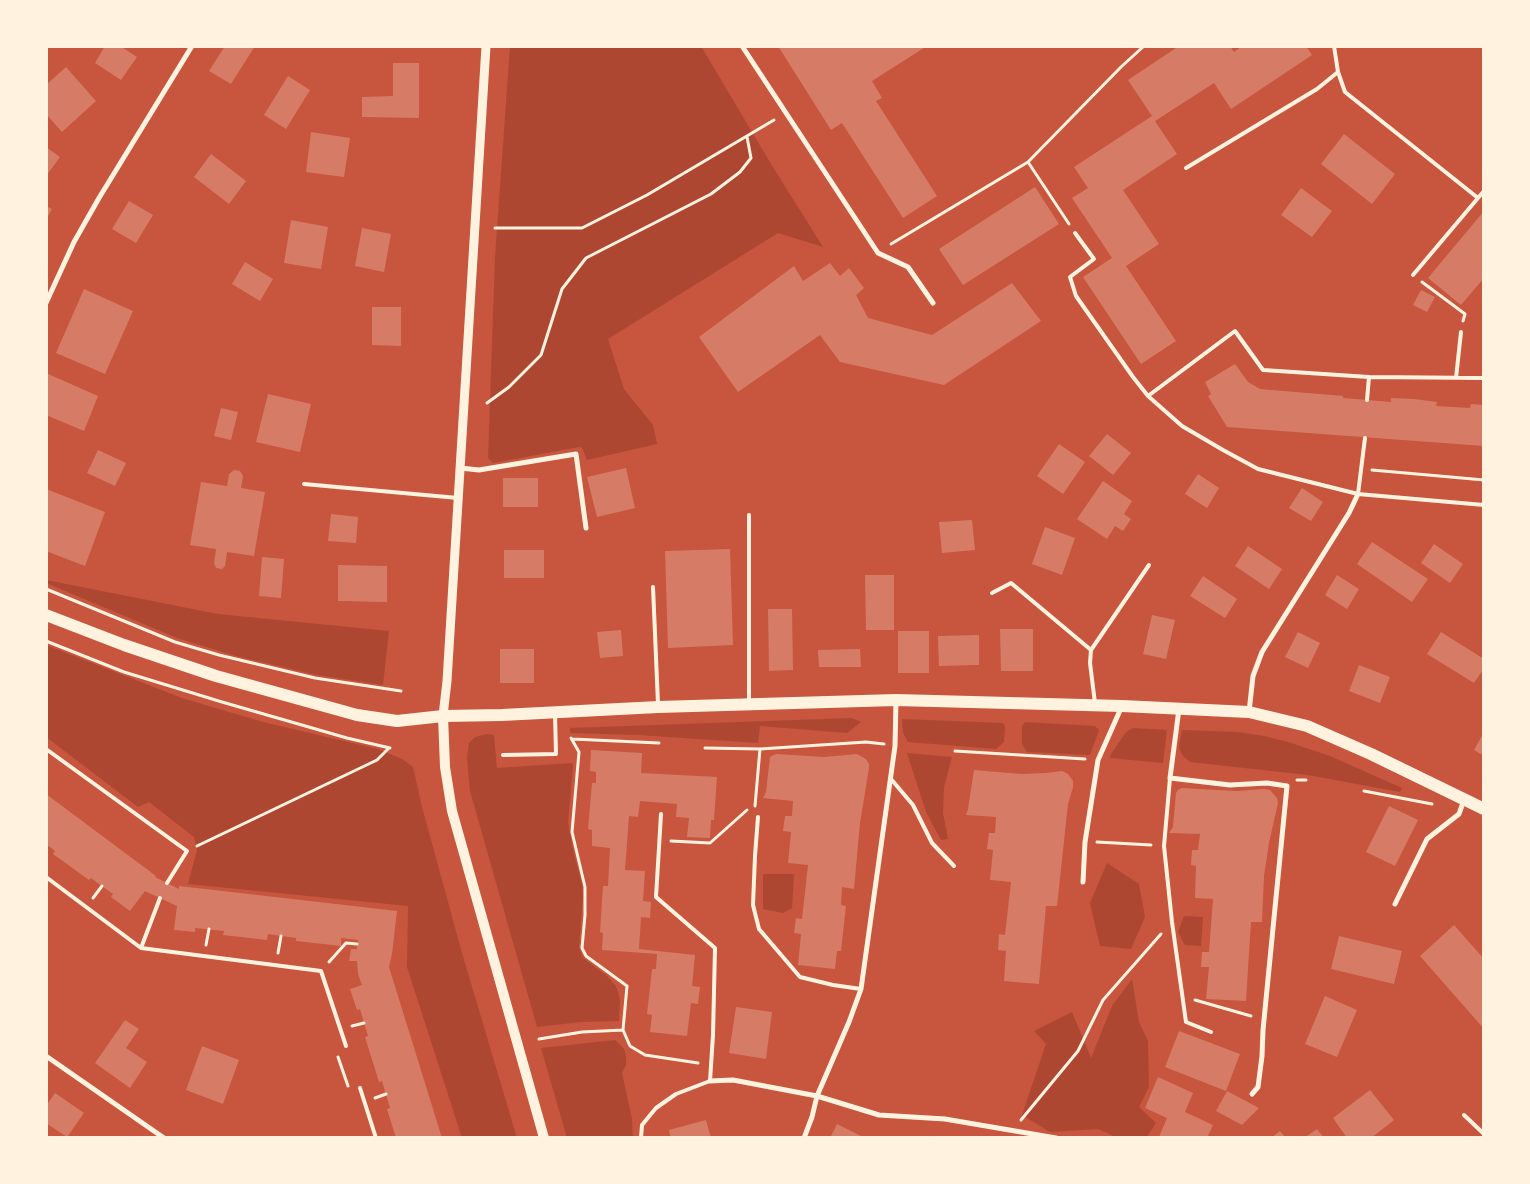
<!DOCTYPE html>
<style>
body{margin:0}
#map{position:relative;width:1530px;height:1184px;overflow:hidden;background:#c8553d;font-family:Georgia,serif}
canvas{display:block}
.frame{position:absolute;inset:0;border:48px solid #fff3e0;pointer-events:none}
</style>
<div id="map">
<canvas width="1530" height="1184"></canvas>
<div class="frame"></div>
</div>
<script>
const context = document.querySelector('canvas').getContext('2d');
context.lineJoin = 'round';
function fill(path, color) { context.fillStyle = color; context.fill(path, 'evenodd'); }
const poly = rows => new Path2D(rows.map(r => 'M' + r).join(''));
function trace(path, color, width, dash) { context.strokeStyle = color; context.lineWidth = width; context.lineCap = dash ? 'butt' : 'round'; context.setLineDash(dash || []); context.stroke(path); }
fill(poly([
 [510,46,701,46,771,164,823,247,778,233,608,339,624,389,653,425,657,444,587,460,582,448,579,447,493,463,488,458,495,257],
 [46,580,218,614,389,631,383,685,317,675,236,656,177,638,46,583],
 [46,645,182,698,263,722,378,749,402,759,413,767,422,807,462,953,517,1138,462,1138,407,967,408,906,188,884,197,850,194,837,149,802,138,807,46,737],
 [852,718,861,722,847,733,760,726,758,743,638,735,570,733,570,728],
 [902,719,1003,723,1005,727,1004,742,996,749,908,742,903,733],
 [1025,722,1095,726,1099,730,1090,755,1027,752,1022,744,1022,726],
 [1133,728,1167,730,1163,763,1110,758,1111,754,1126,732],
 [1182,730,1237,732,1264,736,1288,742,1330,756,1402,788,1400,792,1308,775,1190,762,1183,756,1179,748],
 [487,734,494,735,497,768,572,763,573,766,568,823,574,854,582,884,583,897,579,947,583,958,607,976,616,986,620,999,619,1021,581,1022,537,1027,470,791,467,758,469,743,475,737],
 [907,753,952,757,944,787,943,813,948,839,941,840,926,812],
 [1107,863,1139,884,1145,917,1131,949,1100,946,1090,903],
 [763,874,794,874,792,908,783,913,763,909],
 [1184,916,1203,917,1201,946,1185,945,1178,932],
 [1132,979,1139,1022,1148,1041,1149,1087,1139,1107,1156,1123,1146,1138,1118,1138,1098,1129,1050,1132,1022,1115,1046,1044,1034,1031,1072,1012,1091,1058,1112,1006],
 [615,1040,624,1049,626,1056,626,1065,622,1073,632,1119,633,1138,567,1138,541,1048]
]), '#ae4732');
fill(poly([
 [105,46,120,46,137,57,121,80,95,63],
 [225,46,255,46,231,84,209,71],
 [778,46,927,46,872,81,882,98,876,101,937,196,903,218,842,123,831,130],
 [1179,46,1230,46,1234,52,1242,46,1306,46,1312,55,1231,109,1214,83,1155,121,1177,154,1123,190,1159,244,1126,266,1176,341,1141,364,1083,277,1112,258,1072,198,1088,188,1074,167,1152,116,1128,80],
 [393,63,419,63,419,118,362,117,362,97,393,96],
 [66,67,96,101,62,132,46,114,46,85],
 [288,76,310,90,286,129,264,115],
 [311,132,350,138,344,177,306,172],
 [1344,134,1395,174,1372,204,1321,164],
 [46,147,60,157,46,176],
 [211,154,246,181,229,204,194,177],
 [1035,187,1059,224,963,285,939,249],
 [1301,188,1332,211,1312,237,1281,215],
 [129,201,153,215,136,243,112,229],
 [46,206,52,209,46,220],
 [1484,211,1484,278,1461,305,1428,278],
 [291,220,328,227,321,269,284,263],
 [362,228,391,234,384,272,355,266],
 [245,262,273,279,260,301,232,284],
 [830,263,840,276,849,268,864,288,856,295,868,318,932,335,1012,283,1041,321,944,385,840,362,820,335,738,392,699,337,794,266,803,281],
 [84,289,133,311,105,374,56,353],
 [1421,290,1435,297,1427,312,1413,305],
 [372,307,401,307,401,346,372,345],
 [1235,364,1248,382,1260,389,1343,396,1343,398,1391,402,1391,398,1414,399,1437,402,1436,406,1470,408,1471,404,1484,405,1484,446,1227,427,1208,396,1211,394,1205,382],
 [46,373,98,396,84,431,46,415],
 [268,394,311,404,300,452,256,442],
 [221,408,238,412,231,440,214,436],
 [1107,434,1131,453,1113,475,1089,456],
 [1059,444,1085,462,1063,494,1037,476],
 [98,450,126,463,115,486,87,473],
 [626,468,635,508,597,517,587,477],
 [234,470,240,471,243,476,241,488,265,492,254,556,227,552,225,566,222,569,216,568,214,563,216,549,190,545,201,482,227,486,229,474],
 [1198,474,1219,488,1207,508,1185,494],
 [503,478,538,478,538,507,503,507],
 [1103,481,1132,501,1124,514,1131,519,1123,531,1115,526,1107,539,1077,519],
 [1302,488,1323,502,1311,521,1289,508],
 [46,489,105,512,85,566,46,551],
 [331,514,358,517,356,543,328,541],
 [972,520,975,550,942,553,939,522],
 [1045,527,1075,538,1062,575,1032,564],
 [1372,542,1428,579,1412,602,1357,564],
 [1434,544,1463,564,1450,583,1421,563],
 [1248,546,1282,569,1269,589,1235,566],
 [730,549,733,645,668,648,665,551],
 [504,550,544,550,544,578,504,578],
 [262,557,284,559,281,598,259,596],
 [338,565,387,566,387,602,338,601],
 [865,575,894,575,894,630,866,630],
 [1337,575,1359,589,1347,609,1325,595],
 [1203,576,1237,599,1225,618,1190,596],
 [768,609,792,609,793,670,769,671],
 [1152,615,1175,620,1166,659,1143,654],
 [1000,629,1033,629,1033,671,1001,671],
 [621,630,623,656,600,658,597,632],
 [898,631,929,631,929,673,898,673],
 [1298,632,1320,643,1308,668,1285,657],
 [1441,632,1484,659,1484,668,1474,683,1427,654],
 [979,635,979,665,939,666,938,636],
 [500,649,534,649,534,683,500,683],
 [860,649,861,667,819,667,818,650],
 [1359,665,1390,677,1380,703,1349,691],
 [1484,732,1484,756,1474,750],
 [591,750,642,753,641,773,717,777,714,820,711,820,710,838,687,837,689,818,676,817,677,804,640,801,638,817,629,816,625,870,645,871,643,901,651,902,650,918,641,917,639,949,695,955,692,986,700,987,698,1004,691,1003,687,1036,650,1032,652,1015,647,1014,652,969,656,969,657,954,602,950,603,933,600,932,603,886,608,886,610,848,592,846,592,830,588,829,592,783,596,783,596,772,590,771],
 [776,754,824,757,857,754,866,759,869,764,869,768,860,823,854,889,842,887,841,905,846,906,841,951,837,951,835,969,798,965,801,934,794,933,796,918,802,919,808,865,788,863,791,832,783,831,785,816,792,816,793,801,763,798,766,792,770,757],
 [974,770,1021,774,1046,773,1062,771,1068,774,1073,781,1073,787,1068,804,1057,906,1046,906,1039,984,1004,981,1006,951,998,950,999,934,1005,935,1011,882,990,880,993,850,987,849,989,833,995,833,996,817,966,815,968,809],
 [1182,788,1237,791,1264,789,1270,790,1277,798,1278,803,1269,843,1264,876,1262,922,1251,922,1246,1001,1206,999,1209,967,1201,967,1202,952,1209,952,1213,899,1195,898,1196,866,1191,865,1192,850,1198,850,1200,834,1169,833,1173,827,1176,793,1178,790],
 [46,794,156,876,155,877,179,889,179,886,397,911,392,954,389,967,442,1138,396,1138,387,1109,390,1108,382,1081,379,1082,365,1037,368,1036,360,1009,357,1010,350,989,362,985,358,974,357,961,349,961,351,949,357,949,358,940,341,938,341,946,296,941,296,938,268,934,267,940,223,935,224,931,195,928,195,932,174,930,177,906,145,891,130,911,111,897,113,894,91,878,89,880,53,854,55,851,46,844],
 [1389,806,1418,820,1395,866,1366,852],
 [1454,925,1484,959,1484,1029,1420,956],
 [1339,936,1402,951,1394,984,1331,969],
 [1325,996,1357,1010,1337,1057,1305,1044],
 [736,1007,772,1012,766,1059,729,1053],
 [125,1020,139,1029,126,1048,147,1062,130,1088,95,1063],
 [1179,1031,1240,1054,1226,1091,1165,1067],
 [202,1046,239,1060,223,1104,186,1090],
 [1158,1077,1193,1093,1185,1112,1213,1125,1207,1138,1159,1137,1167,1118,1145,1108],
 [1370,1090,1394,1120,1371,1138,1347,1138,1333,1118],
 [1227,1091,1259,1108,1242,1125,1216,1111],
 [55,1093,84,1113,67,1137,46,1123,46,1106],
 [706,1120,711,1138,671,1138,669,1130],
 [837,1124,865,1138,830,1138],
 [1317,1129,1324,1138,1304,1138],
 [1280,1131,1286,1138,1271,1138]
]), '#d67c66');
trace(poly([
 [1028,162,1121,67,1144,46],
 [495,228,582,228,647,195,774,120],
 [891,244,1028,162,1069,224],
 [1422,282,1465,314,1463,321],
 [487,403,509,387,541,355,562,289,586,258,711,194,740,172,751,158,747,137],
 [1372,470,1484,480],
 [46,589,175,642,219,655,315,678,401,691],
 [46,641,124,672,222,702,347,738,390,748],
 [571,738,579,752,572,832,585,887,585,915,582,948,586,956,627,986,623,1030],
 [572,739,659,743],
 [705,748,760,749,866,742,884,744],
 [955,751,1085,759],
 [1297,780,1306,780],
 [1364,791,1432,804],
 [755,806,760,749],
 [671,841,710,843,747,810],
 [1097,842,1151,845],
 [197,846,377,760,389,748],
 [93,898,102,886],
 [206,945,209,929],
 [278,953,281,936],
 [329,962,346,943,357,944],
 [1195,1000,1251,1016],
 [352,1026,364,1023],
 [539,1039,582,1032,623,1030,630,1046,645,1055,698,1063],
 [338,1057,348,1086],
 [375,1098,386,1094],
 [1021,1120,1078,1051,1103,1000,1161,934]
]), '#fff3e0', 3);
trace(poly([
 [1334,46,1338,72,1345,92,1478,198,1413,275],
 [1186,168,1317,89,1338,72],
 [1478,198,1484,191],
 [1075,233,1094,259,1070,277,1076,296,1133,377,1148,396,1182,426,1223,450,1258,469,1358,494,1484,505],
 [1456,378,1461,332],
 [1148,396,1235,331,1263,370,1369,377,1484,378],
 [1367,400,1369,377],
 [304,484,458,498],
 [1358,494,1365,438],
 [749,515,749,702],
 [653,587,658,704],
 [992,593,1011,583,1091,650],
 [1095,703,1090,663,1091,650,1149,565],
 [46,749,187,851,167,883],
 [503,755,556,754,555,714],
 [1170,778,1164,846,1172,922,1186,1022,1211,1032],
 [891,779,913,805,932,843,954,866],
 [758,817,755,856,753,905,759,929,800,977,833,985,861,989],
 [46,877,141,948,321,971,346,1046],
 [141,948,160,898],
 [360,1088,376,1138],
 [1464,1115,1484,1134],
 [641,1138,642,1125,656,1108,676,1094,710,1081,713,1035,715,948,656,897,661,814]
]), '#fff3e0', 4);
trace(poly([
 [742,46,878,253,908,267,933,303],
 [46,303,74,242,99,198,192,46],
 [460,468,479,470,576,454,586,528],
 [1179,709,1170,778,1230,785,1267,783,1287,786,1263,1030,1262,1056,1258,1087,1252,1094],
 [1249,712,1253,676,1262,652,1349,513,1358,494],
 [1083,882,1085,842,1098,760,1122,706],
 [1395,904,1427,839,1459,814,1464,800],
 [46,1056,164,1138],
 [710,1081,733,1080,817,1096,879,1115,945,1119,1056,1138],
 [804,1138,812,1117,817,1096,849,1022,861,989,895,746,896,700]
]), '#fff3e0', 5);
trace(poly([
 [443,716,447,681,486,46]
]), '#fff3e0', 9);
trace(poly([
 [443,716,445,767,452,811,544,1138]
]), '#fff3e0', 10);
trace(poly([
 [46,615,124,645,216,676,357,715,397,721,443,716,502,715,658,707,896,700,1122,706,1249,712,1307,726,1371,754,1484,809]
]), '#fff3e0', 12);
</script>
